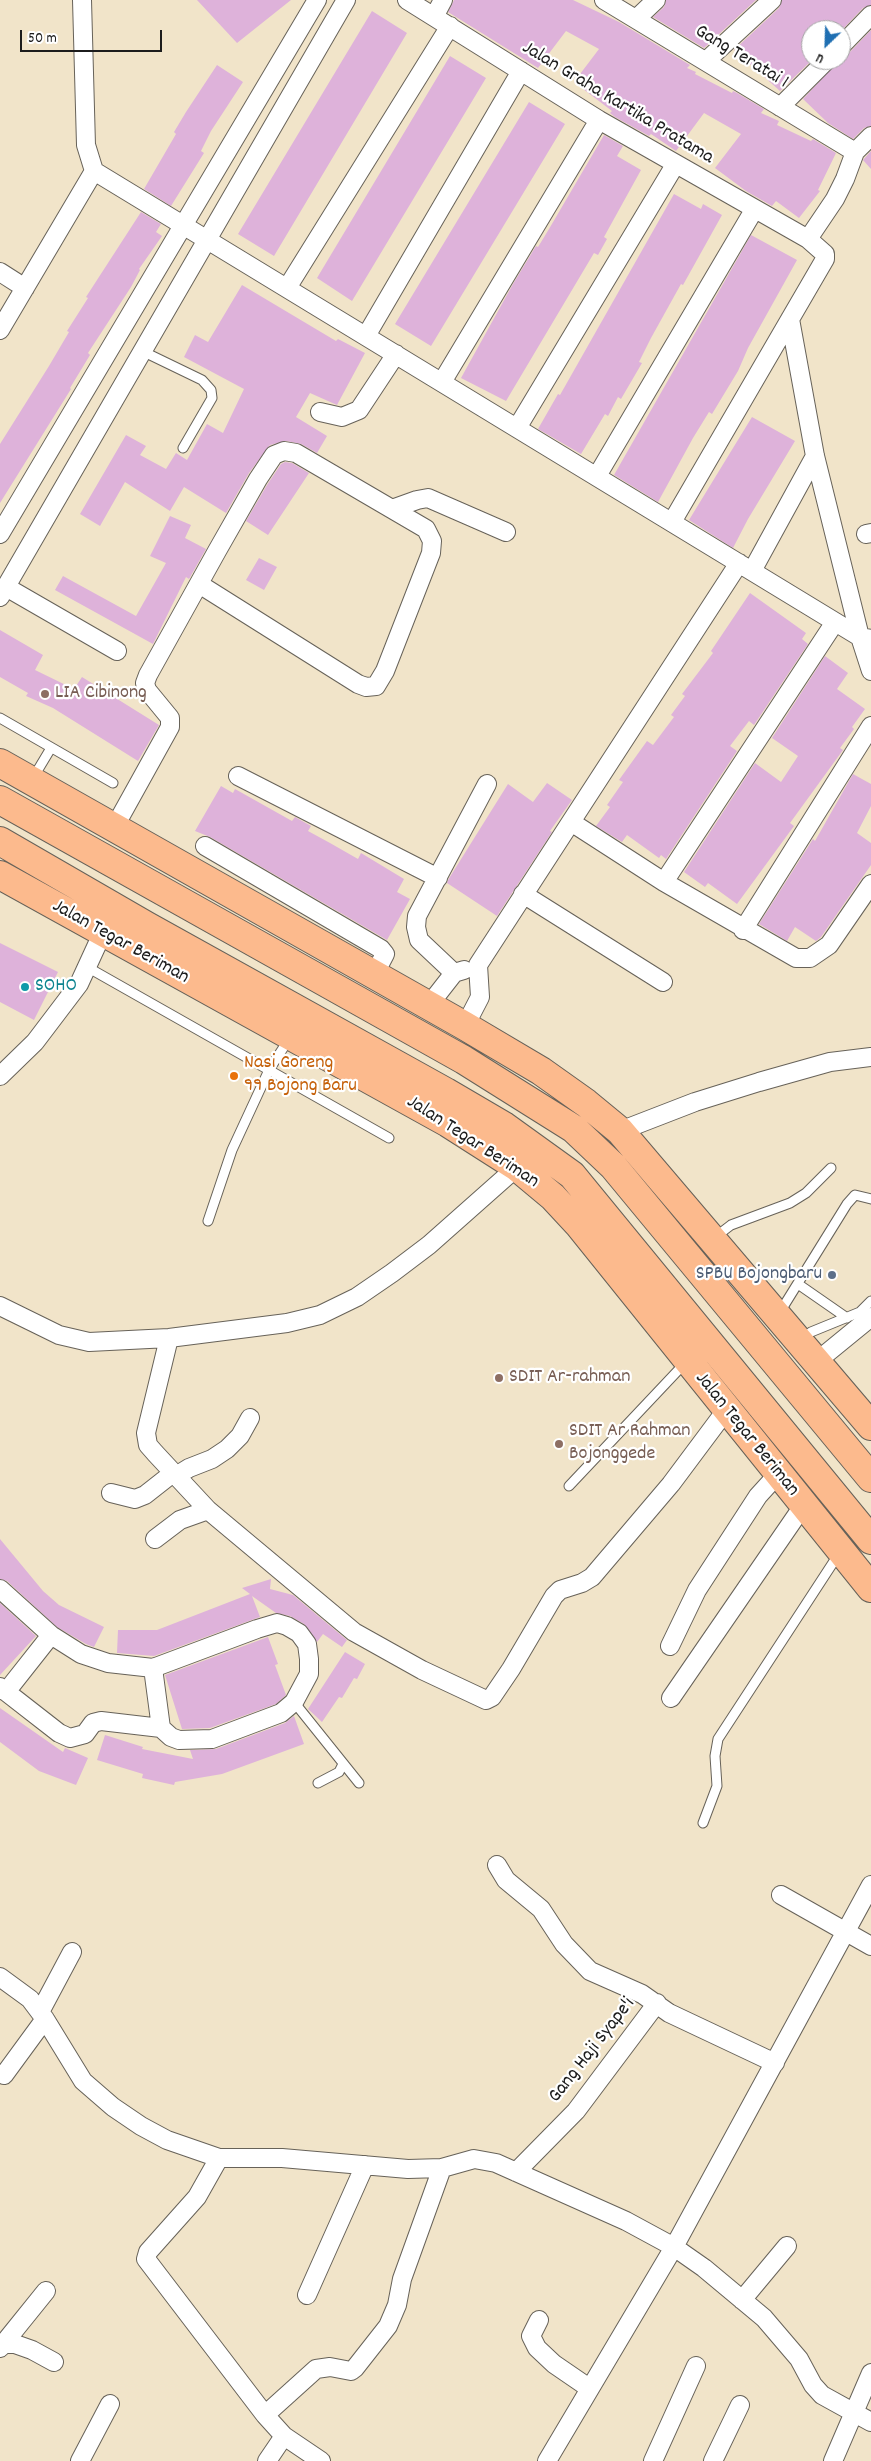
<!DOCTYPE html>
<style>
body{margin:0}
#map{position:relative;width:871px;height:2461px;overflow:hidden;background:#f1e4c9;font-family:Dekko,sans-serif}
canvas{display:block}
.north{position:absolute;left:801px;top:20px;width:50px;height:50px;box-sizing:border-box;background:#fff;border:1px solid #a4a4a4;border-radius:50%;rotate:204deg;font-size:14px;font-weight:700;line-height:20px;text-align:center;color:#1c1c1c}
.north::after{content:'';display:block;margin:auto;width:18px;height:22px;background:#1f6fb2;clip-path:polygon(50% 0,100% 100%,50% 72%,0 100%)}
.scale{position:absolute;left:20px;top:30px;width:142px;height:22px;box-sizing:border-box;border:2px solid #1c1c1c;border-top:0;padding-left:6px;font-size:15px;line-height:18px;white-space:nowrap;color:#1c1c1c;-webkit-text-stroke:4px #fff;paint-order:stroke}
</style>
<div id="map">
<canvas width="871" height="2461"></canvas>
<div class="north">U</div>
<div class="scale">50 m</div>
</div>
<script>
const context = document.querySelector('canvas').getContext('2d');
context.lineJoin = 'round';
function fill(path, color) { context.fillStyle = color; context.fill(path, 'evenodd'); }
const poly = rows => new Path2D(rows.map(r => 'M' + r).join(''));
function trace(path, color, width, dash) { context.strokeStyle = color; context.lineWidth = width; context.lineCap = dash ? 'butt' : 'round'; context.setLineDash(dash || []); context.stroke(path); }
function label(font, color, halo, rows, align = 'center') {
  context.font = font + ' Dekko,sans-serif'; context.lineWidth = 4.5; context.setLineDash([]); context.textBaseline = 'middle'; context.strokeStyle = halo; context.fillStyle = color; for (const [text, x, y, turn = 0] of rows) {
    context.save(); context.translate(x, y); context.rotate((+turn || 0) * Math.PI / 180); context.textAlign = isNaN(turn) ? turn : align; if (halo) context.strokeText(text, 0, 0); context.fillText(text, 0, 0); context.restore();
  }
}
fill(poly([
 [197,0,291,0,237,43],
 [454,0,573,0,619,22,690,65,687,68,696,72,695,74,732,93,733,91,737,93,764,109,761,113,779,121,777,125,811,141,813,139,836,153,818,190,820,191,799,218,776,201,772,206,746,191,715,168,741,134,704,113,676,151,651,134,649,136,615,117,610,113,612,111,574,82,599,49,566,31,538,68,448,12],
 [666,0,756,0,704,48,653,17,664,7],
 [782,0,871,0,871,5,863,8,842,30,811,30,811,61,780,91,734,50,779,8],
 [372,11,407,33,274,256,238,234],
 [871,30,871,126,864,128,853,139,828,123,803,99,843,56,849,53],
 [450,56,486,78,352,301,317,278],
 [217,65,243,82,211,131,201,151,204,153,171,206,144,189,176,134,174,132,186,112],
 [529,102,565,124,431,346,395,324],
 [604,135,623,146,617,156,641,170,604,237,607,239,598,255,594,253,506,401,461,378,513,284,536,246,538,247,549,229],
 [871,151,871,169,863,160],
 [674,194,701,209,703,204,722,215,683,285,681,284,651,338,639,362,642,363,621,399,618,397,608,416,605,414,581,454,538,429,558,394,560,395],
 [141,212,161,224,156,232,162,236,139,269,140,270,131,287,88,353,90,355,70,388,71,389,0,503,0,444,49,366,69,332,67,331,88,298,86,297],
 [751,235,797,260,748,348,738,371,712,414,709,412,693,438,658,502,614,475],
 [242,285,336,341,338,339,365,353,337,405,310,393,296,417,327,436,317,453,301,444,286,441,270,445,249,473,226,513,184,487,170,511,125,482,100,526,80,514,126,435,146,446,140,455,166,469,176,453,187,460,207,424,223,433,244,389,184,357,195,335,208,342],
 [752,417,795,441,748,519,733,548,689,520],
 [285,462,292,463,309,473,268,535,246,521,267,485,281,464],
 [170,516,191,525,185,538,206,549,189,579,186,577,153,644,55,590,63,576,136,616,166,563,150,556],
 [259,558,277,567,264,590,246,580],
 [750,593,806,633,802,639,808,644,754,725,749,721,730,746,737,751,666,859,661,855,659,858,627,835,622,842,596,826,610,807,607,805,623,782,619,780,647,741,653,745,674,717,671,715,685,696,682,694,713,653,711,651],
 [0,630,43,655,35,670,74,689,82,677,159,725,138,761,53,708,26,696,28,693,0,677],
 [825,656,848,673,837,689,865,709,852,727,854,729,840,748,843,750,790,823,794,826,737,904,708,883,705,887,684,872,755,763,781,782,798,756,772,738],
 [853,774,871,784,871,806,857,833,871,843,871,865,821,937,816,941,795,927,787,941,759,924,813,839,815,841],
 [547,783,572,800,550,831,552,832,497,916,447,883,448,880,508,784,533,802],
 [221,786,233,793,235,789,292,821,295,817,311,826,308,831,330,843,358,859,361,853,404,879,397,892,410,899,387,940,210,837,195,831],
 [0,943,58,972,34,1020,0,1002],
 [0,1539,43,1591,59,1605,104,1627,94,1647,86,1644,57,1627,7,1581,0,1579],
 [271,1579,270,1589,293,1595,347,1640,342,1647,323,1634,317,1642,304,1624,290,1616,276,1613,252,1596,260,1617,154,1656,117,1653,118,1630,157,1630,250,1594,242,1588],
 [0,1603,36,1636,0,1675],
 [268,1637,278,1664,275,1665,286,1695,276,1704,210,1728,182,1729,165,1675],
 [345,1652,365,1664,357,1679,354,1678,342,1698,339,1697,322,1722,308,1709],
 [0,1708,63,1752,65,1748,88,1758,76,1785,39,1771,0,1742],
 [294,1716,304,1744,222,1774,175,1782,174,1785,142,1778,143,1774,97,1760,105,1735,143,1747,142,1749,193,1759,190,1750,216,1749,285,1723]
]), '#deb2da');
const lane = poly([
 [142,351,202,380,211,390,212,398,183,448],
 [0,718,113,783],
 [33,778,51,748],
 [87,967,389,1138],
 [208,1221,232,1150,269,1070,289,1039],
 [714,1238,731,1225,790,1203,806,1193,831,1168],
 [798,1284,847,1318],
 [780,1312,847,1204,855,1195,871,1199],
 [802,1339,811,1332,860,1312,871,1301],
 [569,1486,686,1362],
 [294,1702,359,1783],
 [318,1783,339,1772,343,1764],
 [703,1823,717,1786,715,1756,718,1739,840,1552]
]);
const street = poly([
 [82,0,86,145,94,171,860,637,871,639],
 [407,0,599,120,808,239,825,254,825,259,672,522],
 [604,0,855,152],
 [434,17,443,0],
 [636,19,656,0],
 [841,46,871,15],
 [706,61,772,0],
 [780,107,827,60],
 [808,239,835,199,845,179,855,152,871,136],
 [0,272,25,288],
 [287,288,450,26],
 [790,319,815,456,860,637,871,671],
 [0,330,94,171],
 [366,336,521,71],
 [442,382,599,120],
 [320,412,342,417,359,410,396,354],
 [517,428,675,165],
 [597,476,754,210],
 [392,509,417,500,428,498,506,532],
 [0,534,317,0],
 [866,534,871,533],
 [752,571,815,456],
 [6,587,117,651],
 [0,597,346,0],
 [238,776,438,878],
 [571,822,664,882,796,958,810,958,829,945,871,884],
 [114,828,170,727,170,718,147,690,145,683,148,675,217,551,258,479,274,455,284,451,296,453,426,529,432,541,431,553,385,671,376,686,366,687,358,684,199,584],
 [205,846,381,949,385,954,374,975],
 [664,882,835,622],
 [523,894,663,982],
 [743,930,871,726],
 [454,973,419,940,416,927,417,916,487,784],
 [429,1005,454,973,464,970],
 [465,1026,480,997,478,965,739,563],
 [0,1076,35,1042,79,984,102,934],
 [620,1131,695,1102,759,1082,830,1062,871,1057],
 [0,1306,59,1335,89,1342,169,1338,287,1323,320,1315,357,1297,392,1273,429,1245,517,1167],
 [169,1338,146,1433,148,1445,155,1453,208,1510,354,1632,422,1670,486,1700,492,1697,511,1669,554,1596,560,1590,582,1583,592,1577,671,1484,727,1409],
 [816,1362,871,1317],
 [176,1476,189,1468,212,1459,227,1449,240,1436,250,1418],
 [111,1493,135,1499,145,1495,173,1473],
 [155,1539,180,1520,208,1510],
 [0,1589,51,1635,81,1654,108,1663,153,1668,257,1629,277,1623,287,1626,299,1633,307,1644,309,1659,309,1674,294,1702,281,1713,212,1739,179,1740,171,1737,161,1728,101,1721,93,1723,85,1734,70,1738,59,1733,0,1687],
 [670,1646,697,1590,758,1496,778,1474],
 [153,1668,161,1728],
 [6,1692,51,1635],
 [671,1698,803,1506],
 [497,1865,506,1880,541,1909,564,1944,590,1971,642,1994,669,2013,775,2063],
 [781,1895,871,1946],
 [0,1977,30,1999,45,2019,83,2081,113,2107,141,2126,167,2140,219,2158,282,2158,408,2169,442,2168,474,2159,496,2163,626,2221,674,2247,704,2268,764,2318,799,2359,813,2385,822,2395,871,2422],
 [40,2012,72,1952],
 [4,2075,45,2019],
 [219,2158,197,2197,148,2252,146,2259,265,2415,284,2436,321,2461],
 [516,2172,576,2111,657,2003],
 [307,2295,365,2165],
 [742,2300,787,2246],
 [539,2320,531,2336,537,2348,554,2364,589,2388],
 [3,2344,15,2344,32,2350,54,2362],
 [0,2348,46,2291],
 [265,2415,316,2369,330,2367,351,2371,355,2368,388,2326,397,2305,402,2279,442,2168],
 [80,2461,110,2404],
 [267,2461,284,2436],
 [547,2461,674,2247,871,1885],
 [653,2461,696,2366],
 [713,2461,740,2405],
 [833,2461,871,2373]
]);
const primary = poly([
 [0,763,465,1026,541,1071,586,1103,620,1131,871,1426],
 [0,800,464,1060,574,1129,613,1166,871,1478],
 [0,841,147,926,446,1092,504,1126,572,1175,871,1540],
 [0,875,448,1123,517,1167,553,1197,579,1225,871,1588]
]);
trace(lane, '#676259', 11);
trace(street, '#676259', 20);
trace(primary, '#676259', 30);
trace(lane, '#fff', 9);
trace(street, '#fff', 18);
trace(primary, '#fcba8d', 28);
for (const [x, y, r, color] of [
 [45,694,5,"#8d6e63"],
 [25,987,5,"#0f9aa8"],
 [234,1076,5,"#e8710a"],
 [832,1275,5,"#5c6f8a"],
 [499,1378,5,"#8d6e63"],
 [559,1444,5,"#8d6e63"]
]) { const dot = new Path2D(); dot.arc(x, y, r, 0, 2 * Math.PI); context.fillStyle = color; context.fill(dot); trace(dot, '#fff', 2); }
label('20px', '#1c1c1c', '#fff', [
 ["Gang Teratai 1",741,58,31],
 ["Jalan Graha Kartika Pratama",617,104,31],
 ["Jalan Tegar Beriman",120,943,29],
 ["Jalan Tegar Beriman",472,1143,33],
 ["Jalan Tegar Beriman",746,1435,51],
 ["Gang Haji Syape'i",593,2051,-52]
]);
label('20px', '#785e54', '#fff', [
 ["LIA Cibinong",55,694],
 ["SDIT Ar-rahman",509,1378],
 ["SDIT Ar Rahman",569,1432],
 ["Bojonggede",569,1455]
], 'left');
label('20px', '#0d838f', '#fff', [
 ["SOHO",35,987]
], 'left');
label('20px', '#c56008', '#fff', [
 ["Nasi Goreng",244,1064],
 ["99 Bojong Baru",244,1087]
], 'left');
label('20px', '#4e5e75', '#fff', [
 ["SPBU Bojongbaru",822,1275]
], 'right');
</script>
